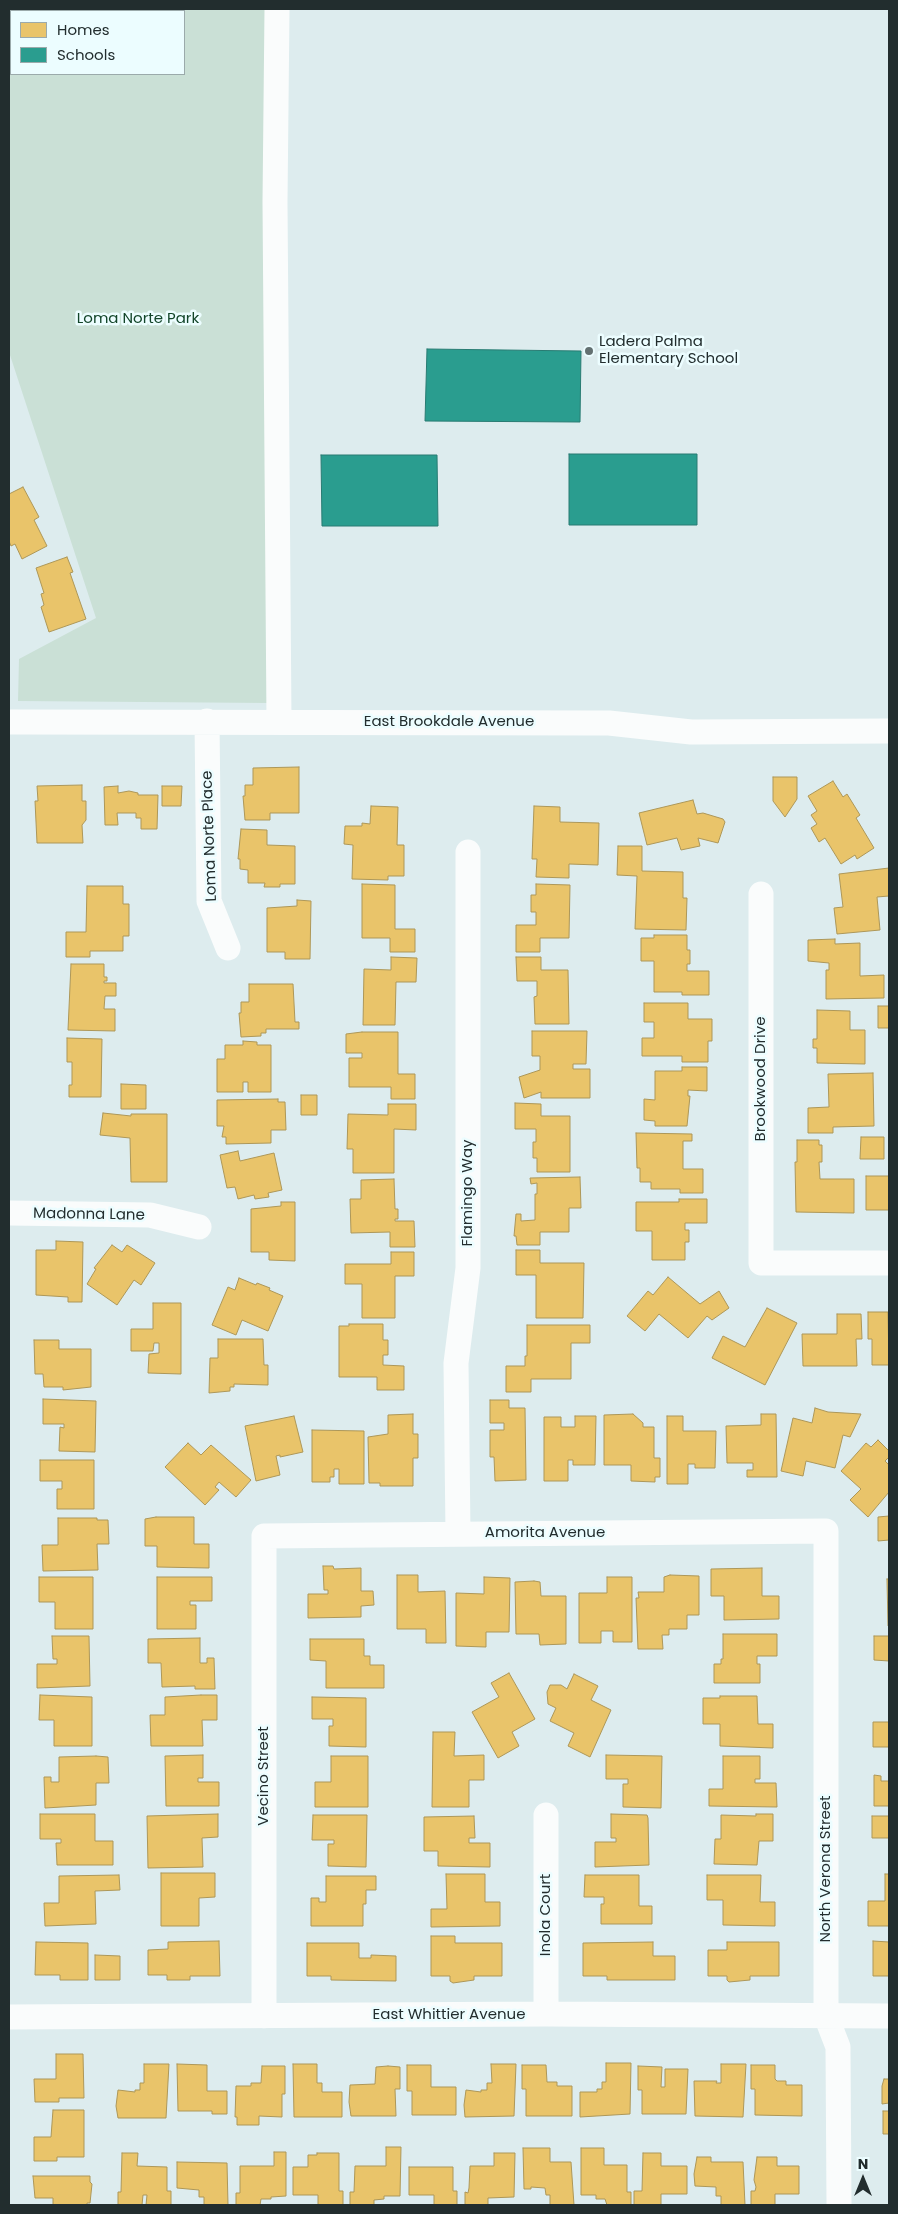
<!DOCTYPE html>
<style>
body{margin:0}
#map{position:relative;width:898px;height:2214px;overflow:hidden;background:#ddecee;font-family:Poppins,sans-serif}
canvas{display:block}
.frame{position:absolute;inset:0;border:10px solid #222d2e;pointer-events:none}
.legend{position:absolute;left:10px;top:10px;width:175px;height:65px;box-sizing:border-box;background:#ecfdff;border:1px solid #9baaab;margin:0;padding:6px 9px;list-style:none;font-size:15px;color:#222d2e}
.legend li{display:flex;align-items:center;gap:10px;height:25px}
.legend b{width:25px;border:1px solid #9baaab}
.north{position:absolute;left:838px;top:2154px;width:50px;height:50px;-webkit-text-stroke:4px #ecfdff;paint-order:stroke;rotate:0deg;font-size:14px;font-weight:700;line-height:20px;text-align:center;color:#222d2e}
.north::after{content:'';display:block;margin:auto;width:18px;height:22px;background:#222d2e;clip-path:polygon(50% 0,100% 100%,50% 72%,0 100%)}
</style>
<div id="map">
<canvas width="898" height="2214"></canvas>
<div class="frame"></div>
<ul class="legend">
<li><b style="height:14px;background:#e9c46a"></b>Homes</li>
<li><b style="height:14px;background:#2a9d8f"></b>Schools</li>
</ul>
<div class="north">N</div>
</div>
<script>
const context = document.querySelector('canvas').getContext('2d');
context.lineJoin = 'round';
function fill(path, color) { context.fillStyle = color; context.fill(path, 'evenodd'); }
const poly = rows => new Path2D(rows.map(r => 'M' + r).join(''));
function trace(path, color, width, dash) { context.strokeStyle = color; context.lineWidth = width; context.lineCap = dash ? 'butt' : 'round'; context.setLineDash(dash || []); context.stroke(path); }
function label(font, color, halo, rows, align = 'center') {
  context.font = font + ' Poppins,sans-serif'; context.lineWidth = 5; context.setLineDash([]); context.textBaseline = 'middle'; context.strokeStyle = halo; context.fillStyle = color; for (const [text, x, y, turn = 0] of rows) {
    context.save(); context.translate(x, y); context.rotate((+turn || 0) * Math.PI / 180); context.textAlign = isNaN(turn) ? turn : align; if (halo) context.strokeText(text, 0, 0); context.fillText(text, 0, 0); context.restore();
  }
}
fill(poly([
 [9,9,268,9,269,703,18,701,19,659,96,618,9,352],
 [11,11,184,11,184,74,11,74]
]), '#cae0d6');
const homes = poly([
 [23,487,39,517,34,520,47,546,22,559,15,544,11,546,9,541,9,494,23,487],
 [67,557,73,572,70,573,86,619,49,632,41,607,44,605,41,594,44,593,36,568,67,557],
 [299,767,299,813,270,813,270,820,245,820,243,796,245,796,245,785,253,785,253,768,299,767],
 [773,777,797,777,797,799,785,817,773,801,773,777],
 [833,781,843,797,847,794,860,815,856,818,874,848,857,859,855,855,841,864,825,838,819,842,811,828,817,824,811,815,817,811,808,796,833,781],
 [82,785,82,801,86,801,86,820,82,825,83,843,37,843,35,801,38,801,37,786,82,785],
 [118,786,118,793,129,791,138,793,138,795,158,795,157,829,141,829,141,818,136,818,136,813,117,813,118,825,105,825,104,787,118,786],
 [162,786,182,786,181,806,162,806,162,786],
 [693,800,697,814,703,813,723,819,725,822,718,843,698,838,700,846,681,850,677,838,647,845,639,813,693,800],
 [371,806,398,807,397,845,404,845,404,876,388,876,388,880,352,879,353,845,344,844,345,826,362,826,362,823,370,824,371,806],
 [534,806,560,807,560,822,599,823,598,865,569,864,569,878,536,877,537,859,532,859,534,806],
 [241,829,267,830,267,845,295,846,295,884,280,884,280,887,264,887,265,883,248,883,248,870,240,869,240,859,238,859,241,829],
 [618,846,642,846,642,871,683,872,683,898,687,898,686,930,635,929,637,876,617,875,618,846],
 [889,868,889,896,877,897,880,930,837,934,834,908,843,907,839,874,889,868],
 [362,884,395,885,395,929,415,929,415,952,390,952,390,938,362,938,362,884],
 [536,884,570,885,569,938,540,938,540,952,516,952,516,925,536,925,536,912,531,912,531,895,536,895,536,884],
 [87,886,123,886,123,904,129,904,129,936,123,936,123,951,90,951,90,957,66,957,66,932,86,932,87,886],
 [297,900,311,901,310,959,285,959,285,952,267,952,267,908,297,906,297,900],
 [654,935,687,935,687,950,690,950,690,964,687,964,687,971,709,971,709,995,682,995,682,992,654,992,654,961,641,961,641,938,654,938,654,935],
 [835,939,835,944,860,943,860,976,884,975,884,998,826,999,826,970,829,970,829,963,808,961,808,940,835,939],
 [391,957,417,958,416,982,396,982,395,1025,363,1025,364,969,391,970,391,957],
 [516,957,541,957,541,970,568,970,569,1024,535,1024,534,997,537,996,537,981,517,981,516,957],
 [71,964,104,964,104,977,107,977,107,981,104,981,104,983,116,983,116,996,105,996,104,1009,115,1009,115,1031,68,1030,71,964],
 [249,984,293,984,295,1022,299,1022,299,1029,266,1029,266,1033,261,1033,261,1036,241,1037,239,1013,241,1013,241,1002,249,1002,249,984],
 [644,1003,688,1003,688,1019,712,1019,712,1041,708,1041,708,1062,682,1062,682,1056,642,1056,642,1038,654,1038,654,1022,644,1022,644,1003],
 [878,1006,889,1006,889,1028,878,1028,878,1006],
 [817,1010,850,1011,850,1030,865,1030,865,1064,817,1063,817,1048,813,1048,813,1039,817,1039,817,1010],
 [532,1031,587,1031,586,1064,573,1064,573,1069,590,1069,590,1098,541,1098,541,1092,524,1098,519,1077,540,1070,540,1056,532,1056,532,1031],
 [362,1032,398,1032,398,1074,415,1074,415,1099,391,1099,391,1087,349,1087,349,1058,362,1058,362,1053,346,1053,346,1034,362,1032],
 [67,1038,102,1039,101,1097,69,1097,69,1085,72,1085,72,1062,67,1062,67,1038],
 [243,1041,257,1042,257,1045,271,1045,271,1092,248,1092,248,1082,243,1082,243,1092,217,1092,217,1059,225,1059,225,1045,243,1045,243,1041],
 [682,1067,707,1067,707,1091,688,1090,688,1096,690,1096,687,1126,655,1126,655,1121,644,1120,644,1099,655,1100,655,1071,682,1071,682,1067],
 [873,1073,874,1126,833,1127,833,1133,808,1133,808,1108,829,1107,828,1074,873,1073],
 [121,1084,146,1085,146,1109,121,1109,121,1084],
 [301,1095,317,1095,317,1115,301,1115,301,1095],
 [278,1099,278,1102,285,1102,286,1130,271,1130,271,1143,226,1144,226,1137,222,1137,224,1126,217,1126,217,1100,278,1099],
 [515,1103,541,1104,541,1116,570,1116,570,1172,537,1172,537,1158,533,1158,533,1142,536,1142,536,1129,515,1129,515,1103],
 [388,1104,416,1104,416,1130,394,1129,394,1173,353,1173,353,1149,347,1149,348,1114,388,1115,388,1104],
 [103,1113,131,1116,131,1114,167,1114,167,1182,131,1182,130,1138,100,1135,103,1113],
 [636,1133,692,1134,692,1141,683,1141,683,1169,703,1169,703,1193,680,1193,680,1189,651,1189,651,1182,640,1182,640,1168,637,1168,636,1133],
 [861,1137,884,1137,884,1159,860,1159,861,1137],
 [797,1140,819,1140,819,1145,822,1145,822,1162,819,1162,820,1179,854,1179,854,1213,796,1212,795,1162,797,1162,797,1140],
 [238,1151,240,1161,274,1153,282,1190,268,1193,269,1197,255,1199,254,1195,238,1199,235,1187,227,1188,220,1155,238,1151],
 [866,1176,889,1176,889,1210,866,1210,866,1176],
 [580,1177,581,1208,569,1208,569,1232,540,1232,540,1245,517,1245,516,1236,514,1236,516,1214,521,1214,521,1221,535,1220,535,1194,537,1194,537,1183,531,1184,530,1178,580,1177],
 [394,1179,395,1209,398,1209,398,1219,395,1219,395,1221,414,1221,415,1247,390,1247,390,1232,351,1233,350,1199,361,1199,361,1180,394,1179],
 [679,1199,707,1199,707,1223,685,1223,685,1230,689,1230,689,1242,685,1242,685,1260,652,1260,652,1231,636,1231,636,1202,679,1202,679,1199],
 [281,1202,295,1202,295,1261,269,1260,269,1252,251,1252,251,1209,281,1206,281,1202],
 [56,1241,83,1242,82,1302,68,1302,68,1297,36,1295,36,1250,56,1250,56,1241],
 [112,1245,122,1252,127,1245,155,1263,141,1285,134,1280,117,1305,87,1284,96,1269,94,1268,112,1245],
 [516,1250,540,1250,540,1263,584,1263,583,1318,536,1318,536,1275,516,1275,516,1250],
 [391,1252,414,1252,414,1276,395,1276,395,1318,362,1318,362,1284,345,1284,345,1264,391,1264,391,1252],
 [668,1277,700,1304,719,1291,729,1308,712,1320,707,1316,688,1338,659,1314,645,1331,627,1316,648,1291,653,1295,668,1277],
 [239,1278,256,1285,257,1283,270,1288,269,1290,283,1296,268,1331,242,1320,236,1335,212,1325,228,1287,235,1290,239,1278],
 [153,1303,181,1303,181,1374,148,1373,149,1354,159,1353,159,1343,154,1343,153,1351,131,1351,131,1329,153,1329,153,1303],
 [767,1308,797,1323,765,1385,712,1358,723,1336,745,1347,767,1308],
 [868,1312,888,1312,889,1365,872,1365,872,1339,868,1339,868,1312],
 [837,1314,861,1314,862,1339,856,1339,857,1366,803,1366,802,1334,837,1334,837,1314],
 [349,1324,383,1324,383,1340,388,1340,388,1355,383,1355,383,1365,404,1366,404,1390,377,1390,377,1377,339,1377,339,1326,349,1326,349,1324],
 [527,1325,590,1325,590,1343,571,1343,571,1379,531,1379,531,1392,506,1392,506,1366,525,1366,525,1356,527,1356,527,1325],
 [218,1339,263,1339,264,1365,268,1365,268,1385,234,1384,234,1387,230,1387,230,1391,209,1393,210,1358,218,1358,218,1339],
 [34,1340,59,1340,59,1349,91,1349,91,1387,63,1390,63,1387,44,1387,43,1374,35,1374,34,1340],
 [43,1399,96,1401,95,1452,59,1451,60,1427,64,1428,64,1424,43,1424,43,1399],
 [490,1400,509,1400,509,1408,525,1408,526,1480,495,1481,494,1457,490,1457,490,1430,504,1430,504,1423,490,1423,490,1400],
 [815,1408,828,1412,861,1414,850,1437,843,1435,835,1468,806,1461,803,1476,781,1471,793,1418,812,1423,815,1408],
 [413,1414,413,1434,418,1434,418,1458,413,1458,413,1486,380,1486,380,1483,369,1483,368,1437,388,1434,388,1415,413,1414],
 [633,1414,643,1423,643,1427,654,1427,654,1458,660,1458,660,1477,655,1477,655,1482,631,1481,631,1465,604,1465,604,1415,633,1414],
 [761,1414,776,1414,777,1477,747,1477,747,1470,753,1470,753,1463,727,1463,726,1426,761,1425,761,1414],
 [294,1416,303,1452,280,1457,280,1455,276,1456,280,1475,256,1481,245,1426,294,1416],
 [575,1416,596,1416,595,1465,573,1465,573,1460,568,1460,568,1481,544,1481,544,1417,561,1417,561,1427,575,1427,575,1416],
 [667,1416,683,1416,683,1431,716,1431,715,1468,695,1468,695,1464,688,1464,688,1484,667,1484,667,1416],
 [312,1430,364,1431,364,1484,339,1484,339,1469,334,1469,334,1477,330,1477,330,1482,312,1482,312,1430],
 [878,1440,889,1451,889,1457,885,1461,889,1465,889,1492,868,1517,850,1500,861,1489,841,1471,866,1443,871,1447,878,1440],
 [188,1443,201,1455,211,1445,251,1480,236,1497,219,1482,215,1487,219,1490,205,1505,165,1467,188,1443],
 [40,1460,94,1460,94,1509,57,1509,57,1489,62,1489,62,1481,40,1481,40,1460],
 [889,1516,889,1540,878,1541,878,1517,889,1516],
 [156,1517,194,1517,194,1544,209,1544,209,1568,157,1567,157,1546,145,1546,145,1519,156,1517],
 [58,1518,97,1518,97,1520,108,1520,109,1544,97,1544,98,1570,43,1571,42,1545,58,1545,58,1518],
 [323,1566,333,1566,334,1569,361,1568,361,1591,373,1591,374,1605,361,1606,361,1617,308,1618,308,1594,328,1594,328,1590,324,1590,323,1566],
 [762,1568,762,1596,779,1596,779,1619,724,1620,724,1596,711,1596,711,1569,762,1568],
 [397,1575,418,1575,418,1592,445,1591,446,1643,426,1643,426,1629,397,1629,397,1575],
 [670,1575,699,1576,699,1615,687,1615,687,1629,669,1629,669,1635,662,1635,663,1649,638,1649,636,1598,639,1598,638,1592,664,1592,664,1577,670,1575],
 [39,1577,93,1577,93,1629,55,1629,55,1602,39,1602,39,1577],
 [157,1577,212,1577,212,1601,190,1601,190,1605,196,1605,196,1629,157,1629,157,1577],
 [484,1577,510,1578,509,1632,486,1632,486,1647,456,1646,456,1593,484,1594,484,1577],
 [607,1577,632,1577,632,1642,613,1642,613,1631,601,1631,601,1643,579,1643,579,1593,607,1593,607,1577],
 [887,1579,889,1579,889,1625,888,1626,887,1579],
 [534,1581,540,1582,541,1596,566,1596,566,1644,540,1645,539,1634,516,1634,515,1582,534,1581],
 [723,1634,777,1634,777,1656,757,1656,757,1664,760,1664,760,1683,714,1683,714,1664,721,1664,721,1659,723,1659,723,1634],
 [52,1636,89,1636,90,1686,37,1688,37,1664,57,1664,57,1659,53,1659,52,1636],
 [874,1636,889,1636,889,1661,874,1660,874,1636],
 [200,1638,200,1663,207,1663,207,1658,214,1658,215,1689,195,1689,195,1686,162,1687,161,1663,148,1663,148,1639,200,1638],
 [310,1639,364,1639,364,1656,370,1656,370,1665,384,1665,384,1688,326,1688,326,1661,310,1660,310,1639],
 [509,1673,535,1719,512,1732,519,1746,498,1758,472,1712,499,1697,491,1683,509,1673],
 [574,1674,598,1686,591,1700,611,1710,590,1757,568,1746,574,1733,550,1721,556,1708,548,1704,547,1692,550,1685,561,1685,567,1689,574,1674],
 [40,1695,92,1697,92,1746,54,1746,54,1720,39,1720,40,1695],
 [201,1695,217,1695,217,1720,202,1720,203,1746,151,1746,150,1715,165,1715,165,1697,201,1695],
 [720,1696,757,1696,758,1724,773,1724,773,1748,720,1746,720,1724,703,1724,703,1698,720,1698,720,1696],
 [889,1696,889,1747,873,1747,873,1722,889,1722,889,1696],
 [312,1697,366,1698,366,1747,329,1746,329,1726,333,1726,333,1719,312,1719,312,1697],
 [433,1732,455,1732,454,1756,484,1755,484,1780,469,1780,469,1807,432,1807,433,1732],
 [203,1755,203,1778,198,1778,198,1782,219,1782,219,1806,166,1806,165,1756,203,1755],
 [606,1755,662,1756,661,1808,623,1807,623,1784,628,1784,628,1779,606,1779,606,1755],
 [889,1755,889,1806,874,1806,874,1775,881,1776,881,1781,889,1781,889,1755],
 [96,1756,108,1757,109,1783,96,1783,96,1805,45,1808,44,1777,51,1777,51,1782,59,1782,59,1757,96,1756],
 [331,1756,368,1756,368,1807,315,1807,315,1782,331,1782,331,1756],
 [723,1756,760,1756,760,1779,755,1779,755,1783,776,1783,777,1807,709,1806,709,1789,723,1789,723,1756],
 [40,1814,95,1814,95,1841,113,1841,113,1865,57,1865,56,1843,61,1843,61,1839,40,1839,40,1814],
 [218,1814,218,1837,202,1838,203,1867,148,1868,147,1816,218,1814],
 [611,1814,647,1815,648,1818,649,1865,595,1867,595,1842,616,1842,616,1838,611,1838,611,1814],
 [756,1814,773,1814,773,1841,759,1841,757,1865,714,1864,715,1839,721,1839,721,1815,756,1816,756,1814],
 [313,1815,367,1815,366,1867,328,1866,328,1844,334,1844,334,1840,312,1840,313,1815],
 [474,1816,475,1838,469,1838,469,1843,490,1843,490,1867,438,1866,438,1851,424,1851,424,1817,474,1816],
 [872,1816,889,1816,889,1838,872,1838,872,1816],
 [161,1873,215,1873,215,1897,199,1898,199,1926,161,1926,161,1873],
 [446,1874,485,1874,485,1902,500,1902,500,1926,431,1927,431,1909,447,1909,446,1874],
 [885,1874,889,1874,889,1926,868,1926,868,1901,885,1901,885,1874],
 [119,1875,120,1890,95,1891,96,1924,45,1926,44,1903,59,1903,59,1876,119,1875],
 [585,1875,639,1875,639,1906,652,1906,652,1924,601,1924,601,1904,604,1904,604,1897,584,1897,585,1875],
 [707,1875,761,1875,760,1902,775,1902,775,1926,723,1925,723,1900,707,1900,707,1875],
 [326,1876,376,1876,376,1890,366,1890,366,1904,363,1904,363,1926,311,1926,311,1898,319,1898,319,1902,326,1902,326,1876],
 [431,1936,455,1936,455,1943,502,1943,502,1976,474,1976,474,1980,453,1983,450,1981,450,1976,431,1976,431,1936],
 [219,1941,220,1976,190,1976,190,1980,167,1980,167,1975,148,1975,148,1950,168,1949,168,1942,219,1941],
 [873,1941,889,1942,889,1976,873,1976,873,1941],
 [36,1942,88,1943,88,1980,60,1980,60,1975,35,1975,36,1942],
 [653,1942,653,1956,675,1956,675,1980,607,1980,607,1976,583,1976,583,1943,653,1942],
 [727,1942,779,1942,779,1976,750,1976,750,1980,729,1982,727,1980,727,1976,708,1976,708,1950,727,1950,727,1942],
 [307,1943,359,1943,359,1958,371,1958,371,1955,396,1956,396,1981,331,1980,331,1976,307,1976,307,1943],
 [95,1955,120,1956,120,1980,95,1980,95,1955],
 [56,2054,83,2054,84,2098,59,2098,59,2102,35,2102,34,2079,56,2079,56,2054],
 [606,2063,631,2063,630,2114,580,2117,580,2092,597,2092,597,2089,602,2089,602,2082,606,2082,606,2063],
 [144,2064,169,2064,166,2118,118,2118,116,2106,118,2090,135,2092,135,2090,140,2090,140,2083,144,2083,144,2064],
 [177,2064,207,2065,207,2091,227,2091,227,2114,212,2114,212,2111,178,2111,177,2064],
 [293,2064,317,2064,317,2083,322,2083,322,2092,342,2092,342,2117,294,2117,293,2064],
 [491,2064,516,2064,514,2116,465,2117,464,2105,466,2090,481,2092,481,2090,487,2090,487,2083,492,2083,491,2064],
 [721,2064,746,2064,743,2117,695,2116,694,2081,717,2081,716,2083,721,2083,721,2064],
 [407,2065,431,2065,431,2087,456,2087,456,2115,412,2115,412,2091,407,2091,407,2065],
 [522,2065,546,2065,547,2082,557,2082,557,2086,572,2086,572,2116,526,2116,526,2089,522,2089,522,2065],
 [751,2065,775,2065,775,2079,777,2081,786,2081,786,2085,802,2085,802,2116,755,2115,755,2089,751,2089,751,2065],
 [262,2066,285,2066,285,2094,282,2094,282,2117,259,2116,259,2125,237,2125,237,2117,235,2117,236,2086,251,2086,251,2083,261,2083,262,2066],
 [388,2066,400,2067,400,2089,395,2089,396,2116,351,2116,349,2102,350,2085,375,2084,376,2067,388,2066],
 [638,2066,662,2067,661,2087,665,2087,665,2069,688,2069,686,2114,642,2114,642,2090,638,2090,638,2066],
 [884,2079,889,2079,889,2103,882,2104,882,2086,884,2079],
 [53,2110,84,2110,84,2157,57,2157,57,2161,34,2161,34,2137,51,2137,53,2110],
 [883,2111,889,2111,889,2134,883,2134,883,2111],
 [386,2147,401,2147,400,2196,384,2196,384,2199,374,2200,374,2205,350,2205,350,2192,354,2192,355,2166,386,2166,386,2147],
 [523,2148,550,2148,550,2162,571,2162,574,2205,550,2205,550,2195,546,2195,545,2188,531,2187,531,2189,524,2189,523,2148],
 [581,2148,604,2148,604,2165,627,2165,627,2192,631,2192,631,2205,607,2205,605,2199,596,2199,596,2195,581,2195,581,2148],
 [274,2152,286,2152,286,2196,271,2197,271,2199,261,2199,260,2205,236,2205,236,2193,240,2193,240,2166,274,2166,274,2152],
 [122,2153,138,2153,137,2166,167,2167,167,2191,171,2191,171,2205,146,2205,147,2195,143,2195,142,2205,118,2205,118,2192,121,2192,122,2153],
 [317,2153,339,2153,339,2191,343,2191,343,2205,318,2205,318,2195,293,2195,293,2167,308,2167,308,2155,317,2155,317,2153],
 [494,2153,515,2153,514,2197,488,2198,488,2205,465,2205,465,2192,468,2193,469,2188,470,2166,494,2166,494,2153],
 [643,2153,661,2153,661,2166,687,2166,687,2194,661,2194,661,2205,634,2205,634,2191,642,2191,643,2153],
 [697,2157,711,2157,711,2162,743,2162,745,2205,721,2205,721,2196,716,2196,716,2187,695,2186,694,2174,697,2157],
 [757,2157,777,2157,777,2166,799,2166,799,2194,775,2194,775,2205,751,2205,751,2191,755,2191,756,2187,754,2180,757,2157],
 [177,2162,227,2163,228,2205,204,2205,204,2197,199,2197,199,2190,177,2188,177,2162],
 [409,2167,453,2167,453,2191,457,2191,457,2205,434,2205,434,2195,409,2195,409,2167],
 [33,2176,90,2176,90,2182,92,2184,90,2203,87,2203,87,2205,53,2205,53,2198,35,2198,33,2176]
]);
fill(homes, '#e9c46a');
trace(homes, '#ad9758', 1);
const schools = poly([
 [427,349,581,351,580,422,425,421,427,349],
 [569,454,697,454,697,525,569,525,569,454],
 [321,455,437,455,438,526,322,526,321,455]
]);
fill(schools, '#2a9d8f');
trace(schools, '#287b72', 1);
trace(poly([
 [277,9,275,202,279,721],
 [207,721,209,901,228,948],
 [9,722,609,723,691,732,889,731],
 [761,894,761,1263,889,1263],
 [9,1213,150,1215,199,1227],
 [458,1533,456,1363,468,1268,468,852],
 [546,1815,546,2014],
 [264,2016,264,1536,826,1531,826,2016,838,2047,839,2205],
 [9,2017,546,2014,889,2016]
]), '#fafcfc', 25);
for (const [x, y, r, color] of [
 [589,351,5,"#637071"]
]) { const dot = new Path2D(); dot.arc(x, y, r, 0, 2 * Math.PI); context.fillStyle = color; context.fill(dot); trace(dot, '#ecfdff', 2); }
label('15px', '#124529', '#ecfdff', [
 ["Loma Norte Park",138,319]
]);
label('15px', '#222d2e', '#ecfdff', [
 ["Ladera Palma",599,342],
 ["Elementary School",599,359]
], 'left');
label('15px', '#222d2e', '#ecfdff', [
 ["East Brookdale Avenue",449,722],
 ["Loma Norte Place",210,836,-92],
 ["Brookwood Drive",761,1079,-90],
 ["Flamingo Way",468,1193,-90],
 ["Madonna Lane",89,1215,1],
 ["Amorita Avenue",545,1533],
 ["Vecino Street",264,1776,-90],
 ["North Verona Street",826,1869,-90],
 ["Inola Court",546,1915,-90],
 ["East Whittier Avenue",449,2015]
]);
</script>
